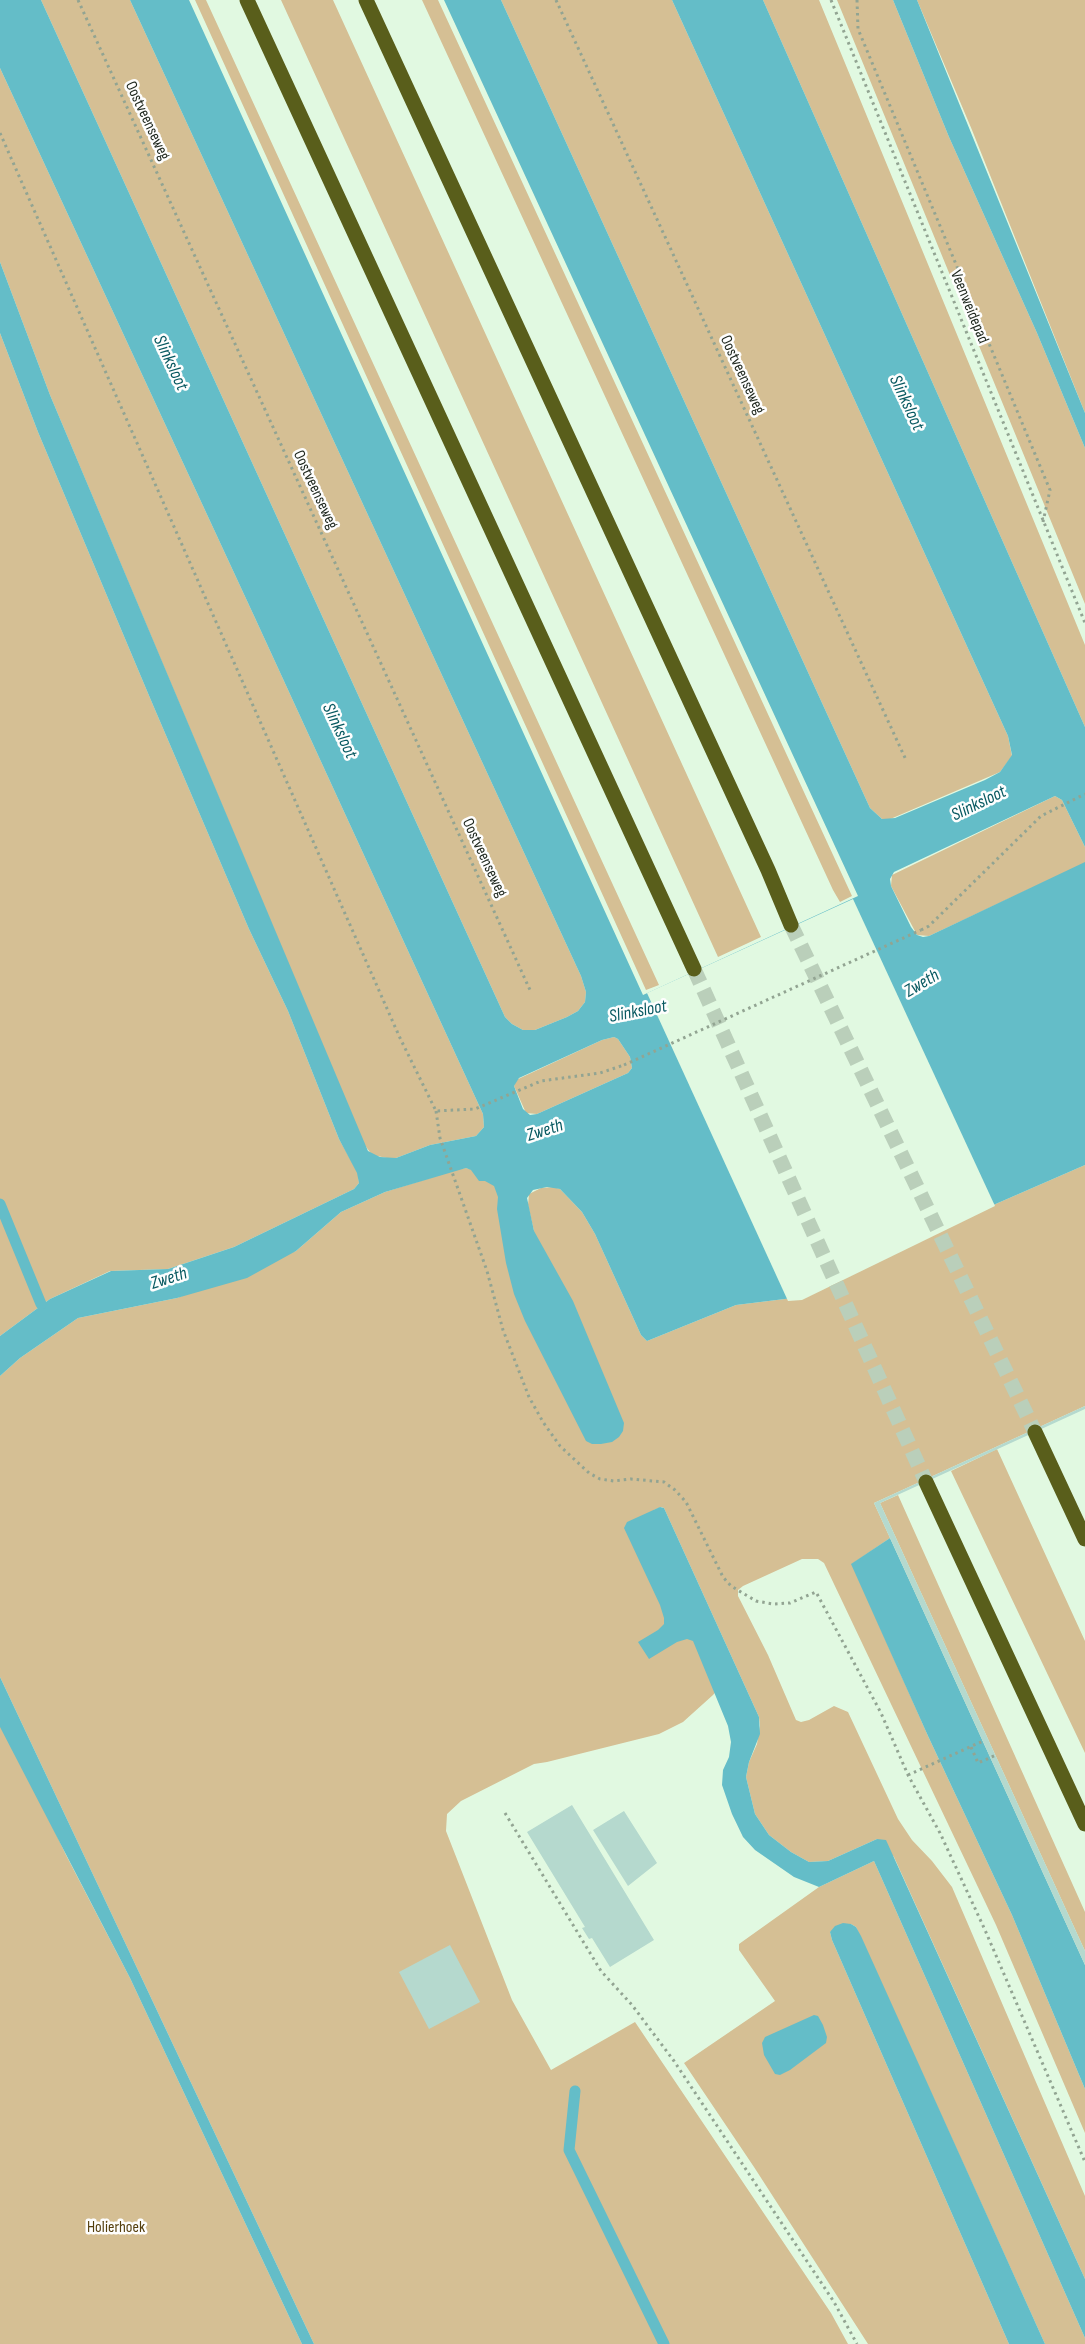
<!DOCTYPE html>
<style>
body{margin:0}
canvas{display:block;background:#e1f9e1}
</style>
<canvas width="1085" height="2344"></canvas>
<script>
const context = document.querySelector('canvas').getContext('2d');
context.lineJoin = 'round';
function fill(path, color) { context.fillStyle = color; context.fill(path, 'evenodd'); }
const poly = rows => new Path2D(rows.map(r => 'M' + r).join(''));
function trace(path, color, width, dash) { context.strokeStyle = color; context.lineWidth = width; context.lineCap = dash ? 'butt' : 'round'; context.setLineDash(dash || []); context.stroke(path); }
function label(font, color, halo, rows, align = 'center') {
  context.font = font + ' "Sofia Sans Condensed",sans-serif'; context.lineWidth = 5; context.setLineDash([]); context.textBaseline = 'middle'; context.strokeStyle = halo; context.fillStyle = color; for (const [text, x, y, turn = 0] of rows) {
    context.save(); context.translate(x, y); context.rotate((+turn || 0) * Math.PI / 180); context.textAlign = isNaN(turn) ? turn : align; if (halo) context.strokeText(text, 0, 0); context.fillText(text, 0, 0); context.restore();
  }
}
fill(poly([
 [41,0,130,0,581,976,586,992,585,1002,578,1011,567,1017,535,1030,523,1030,512,1024,505,1017],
 [195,0,206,0,659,985,646,990],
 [281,0,333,0,761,937,718,957],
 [422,0,438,0,852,896,840,902,833,890],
 [501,0,672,0,1008,736,1012,756,1000,772,888,820,882,819,870,808],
 [763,0,819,0,1085,645,1085,727],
 [837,0,893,0,949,137,1037,333,1085,448,1085,604],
 [917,0,1085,0,1085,413,972,130],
 [0,68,255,618,483,1114,484,1127,476,1136,430,1145,396,1158,387,1158,372,1155,364,1144,50,395,0,262],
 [0,333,38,432,150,698,249,929,288,1011,339,1139,358,1173,359,1183,354,1189,234,1247,168,1269,110,1271,50,1299,0,1336],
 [1055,796,1062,800,1085,847,1085,863,929,936,917,935,891,886,892,875],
 [614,1037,618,1039,630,1057,632,1068,628,1073,537,1114,526,1113,514,1086,516,1080,602,1040],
 [1085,1165,1085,1406,874,1503,890,1538,852,1564,928,1736,1012,1915,1085,2089,1085,2133,996,1925,824,1563,818,1559,802,1559,743,1586,738,1590,738,1596,768,1655,796,1720,801,1722,809,1720,834,1706,848,1712,898,1819,912,1840,932,1861,952,1887,1085,2196,1085,2279,894,1857,877,1839,828,1861,809,1862,791,1852,769,1835,755,1814,746,1777,749,1762,757,1744,760,1726,759,1717,664,1508,661,1507,654,1510,730,1675,713,1695,683,1722,659,1734,547,1762,534,1764,461,1801,447,1814,446,1831,512,2000,551,2070,635,2022,831,2313,848,2344,314,2344,0,1677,0,1376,20,1358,78,1318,177,1298,296,1251,341,1212,385,1192,459,1169,466,1168,497,1176,534,1231,528,1205,529,1194,541,1188,553,1187,560,1189,582,1212,595,1234,641,1335,647,1341,736,1305,801,1297,991,1206],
 [997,1449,1085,1641,1085,1753,951,1471],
 [898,1495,1085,1912,1085,1951,880,1503],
 [0,1716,66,1855,130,1978,302,2344,0,2344],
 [874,1861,1085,2338,1085,2344,1045,2344,856,1927,851,1924,830,1932,832,1940,1009,2344,868,2344,754,2167,684,2063,775,2001,739,1950,739,1944,819,1887]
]), '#d5bf94');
fill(poly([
 [0,0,41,0,505,1017,512,1024,523,1030,535,1030,567,1017,578,1011,585,1002,586,992,581,976,130,0,189,0,643,995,858,896,444,0,501,0,870,808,882,819,895,818,985,780,1000,772,1012,755,1008,736,672,0,763,0,1085,727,1085,847,1062,800,1055,796,894,872,890,879,891,886,911,927,917,935,923,937,929,936,1085,862,1085,1165,991,1206,801,1297,736,1305,647,1341,641,1335,595,1234,582,1212,560,1189,547,1187,533,1190,527,1198,534,1231,573,1301,624,1423,623,1431,619,1437,612,1442,601,1444,592,1444,586,1441,525,1321,514,1294,506,1263,497,1209,498,1197,494,1186,485,1181,479,1181,471,1170,466,1168,385,1192,341,1212,296,1251,247,1278,177,1298,78,1318,20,1358,0,1376,0,1336,50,1299,111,1271,168,1269,234,1247,354,1189,359,1183,357,1173,339,1139,288,1011,249,929,150,698,38,432,0,333,0,262,50,395,368,1151,380,1157,396,1158,430,1145,476,1136,484,1127,483,1114,255,618,0,68],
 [614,1037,618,1039,630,1057,632,1068,628,1073,537,1114,530,1115,523,1109,514,1086,519,1078,602,1040],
 [893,0,917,0,1085,413,1085,448,1037,333,949,137],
 [660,1507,664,1508,759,1717,760,1734,749,1762,746,1777,755,1814,769,1835,791,1852,809,1862,828,1861,877,1839,886,1840,1085,2279,1085,2338,874,1861,819,1887,794,1877,755,1850,743,1837,732,1814,722,1785,723,1770,729,1757,731,1742,728,1726,693,1641,687,1639,677,1642,649,1659,638,1642,658,1630,664,1624,664,1618,660,1605,624,1528,627,1522],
 [890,1538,1085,1965,1085,2089,1012,1915,928,1736,851,1564],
 [0,1677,314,2344,302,2344,130,1978,0,1727],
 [843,1923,851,1924,856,1927,861,1936,1045,2344,1009,2344,832,1940,830,1932,835,1926],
 [814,2015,818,2016,823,2025,827,2037,826,2043,790,2070,780,2075,775,2074,764,2055,762,2043,765,2037]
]), '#64bdc8');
fill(poly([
 [853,899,995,1206,802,1300,788,1301,647,993]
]), '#e1f9e1');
trace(poly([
 [0,1204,41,1304],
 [575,2091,569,2150,664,2344]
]), '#64bdc8', 11);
fill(poly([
 [1085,1406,1085,1409,880,1503,1085,1951,1085,1965,874,1503],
 [572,1805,654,1940,610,1967,592,1938,589,1939,582,1928,585,1927,527,1832],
 [624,1811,657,1863,628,1886,593,1830],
 [450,1945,480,2002,429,2029,399,1972]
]), '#b5d9ce');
trace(poly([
 [791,925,1035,1432],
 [694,969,926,1482]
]), '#bacfba', 15, [15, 8]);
trace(poly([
 [78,0,530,990],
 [556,0,906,760],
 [831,0,1085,623],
 [857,0,858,29,1050,490,1043,522],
 [0,133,400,1038,436,1111,475,1109,541,1081,600,1073,624,1065],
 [921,930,929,926,1041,816,1085,794],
 [436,1111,440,1138,487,1271,503,1330,529,1397,543,1422,560,1446,589,1473,600,1479,614,1481,631,1479,664,1482,675,1490,686,1502,723,1577,731,1586,756,1601,773,1604,790,1603,816,1592,881,1713,908,1775,940,1833,985,1930,1085,2162],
 [971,1747,978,1763,996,1755],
 [908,1775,983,1741],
 [505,1813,601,1971,632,2005,674,2061,834,2302,857,2344]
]), '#92a492', 3, [2.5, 4]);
trace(poly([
 [247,0,694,969],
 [366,0,768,870,791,925],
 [1035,1432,1085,1539],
 [926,1482,1085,1824]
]), '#595e1b', 15);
trace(poly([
 [624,1065,921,930]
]), '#92a492', 3, [2.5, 4]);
label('16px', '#1d261d', '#fefefe', [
 ["Oostveenseweg",147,121,65],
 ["Veenweidepad",969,307,68],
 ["Oostveenseweg",742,375,65],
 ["Oostveenseweg",315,490,65],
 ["Oostveenseweg",484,858,65]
]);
label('16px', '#543e0d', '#fefefe', [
 ["Holierhoek",116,2228]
]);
label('italic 18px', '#085961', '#fefefe', [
 ["Slinksloot",170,363,65],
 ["Slinksloot",906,403,65],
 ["Slinksloot",339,731,65],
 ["Slinksloot",979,804,-26],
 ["Zweth",922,984,-31],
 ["Slinksloot",638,1012,-11],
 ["Zweth",545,1131,-18],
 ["Zweth",169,1279,-18]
]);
</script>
